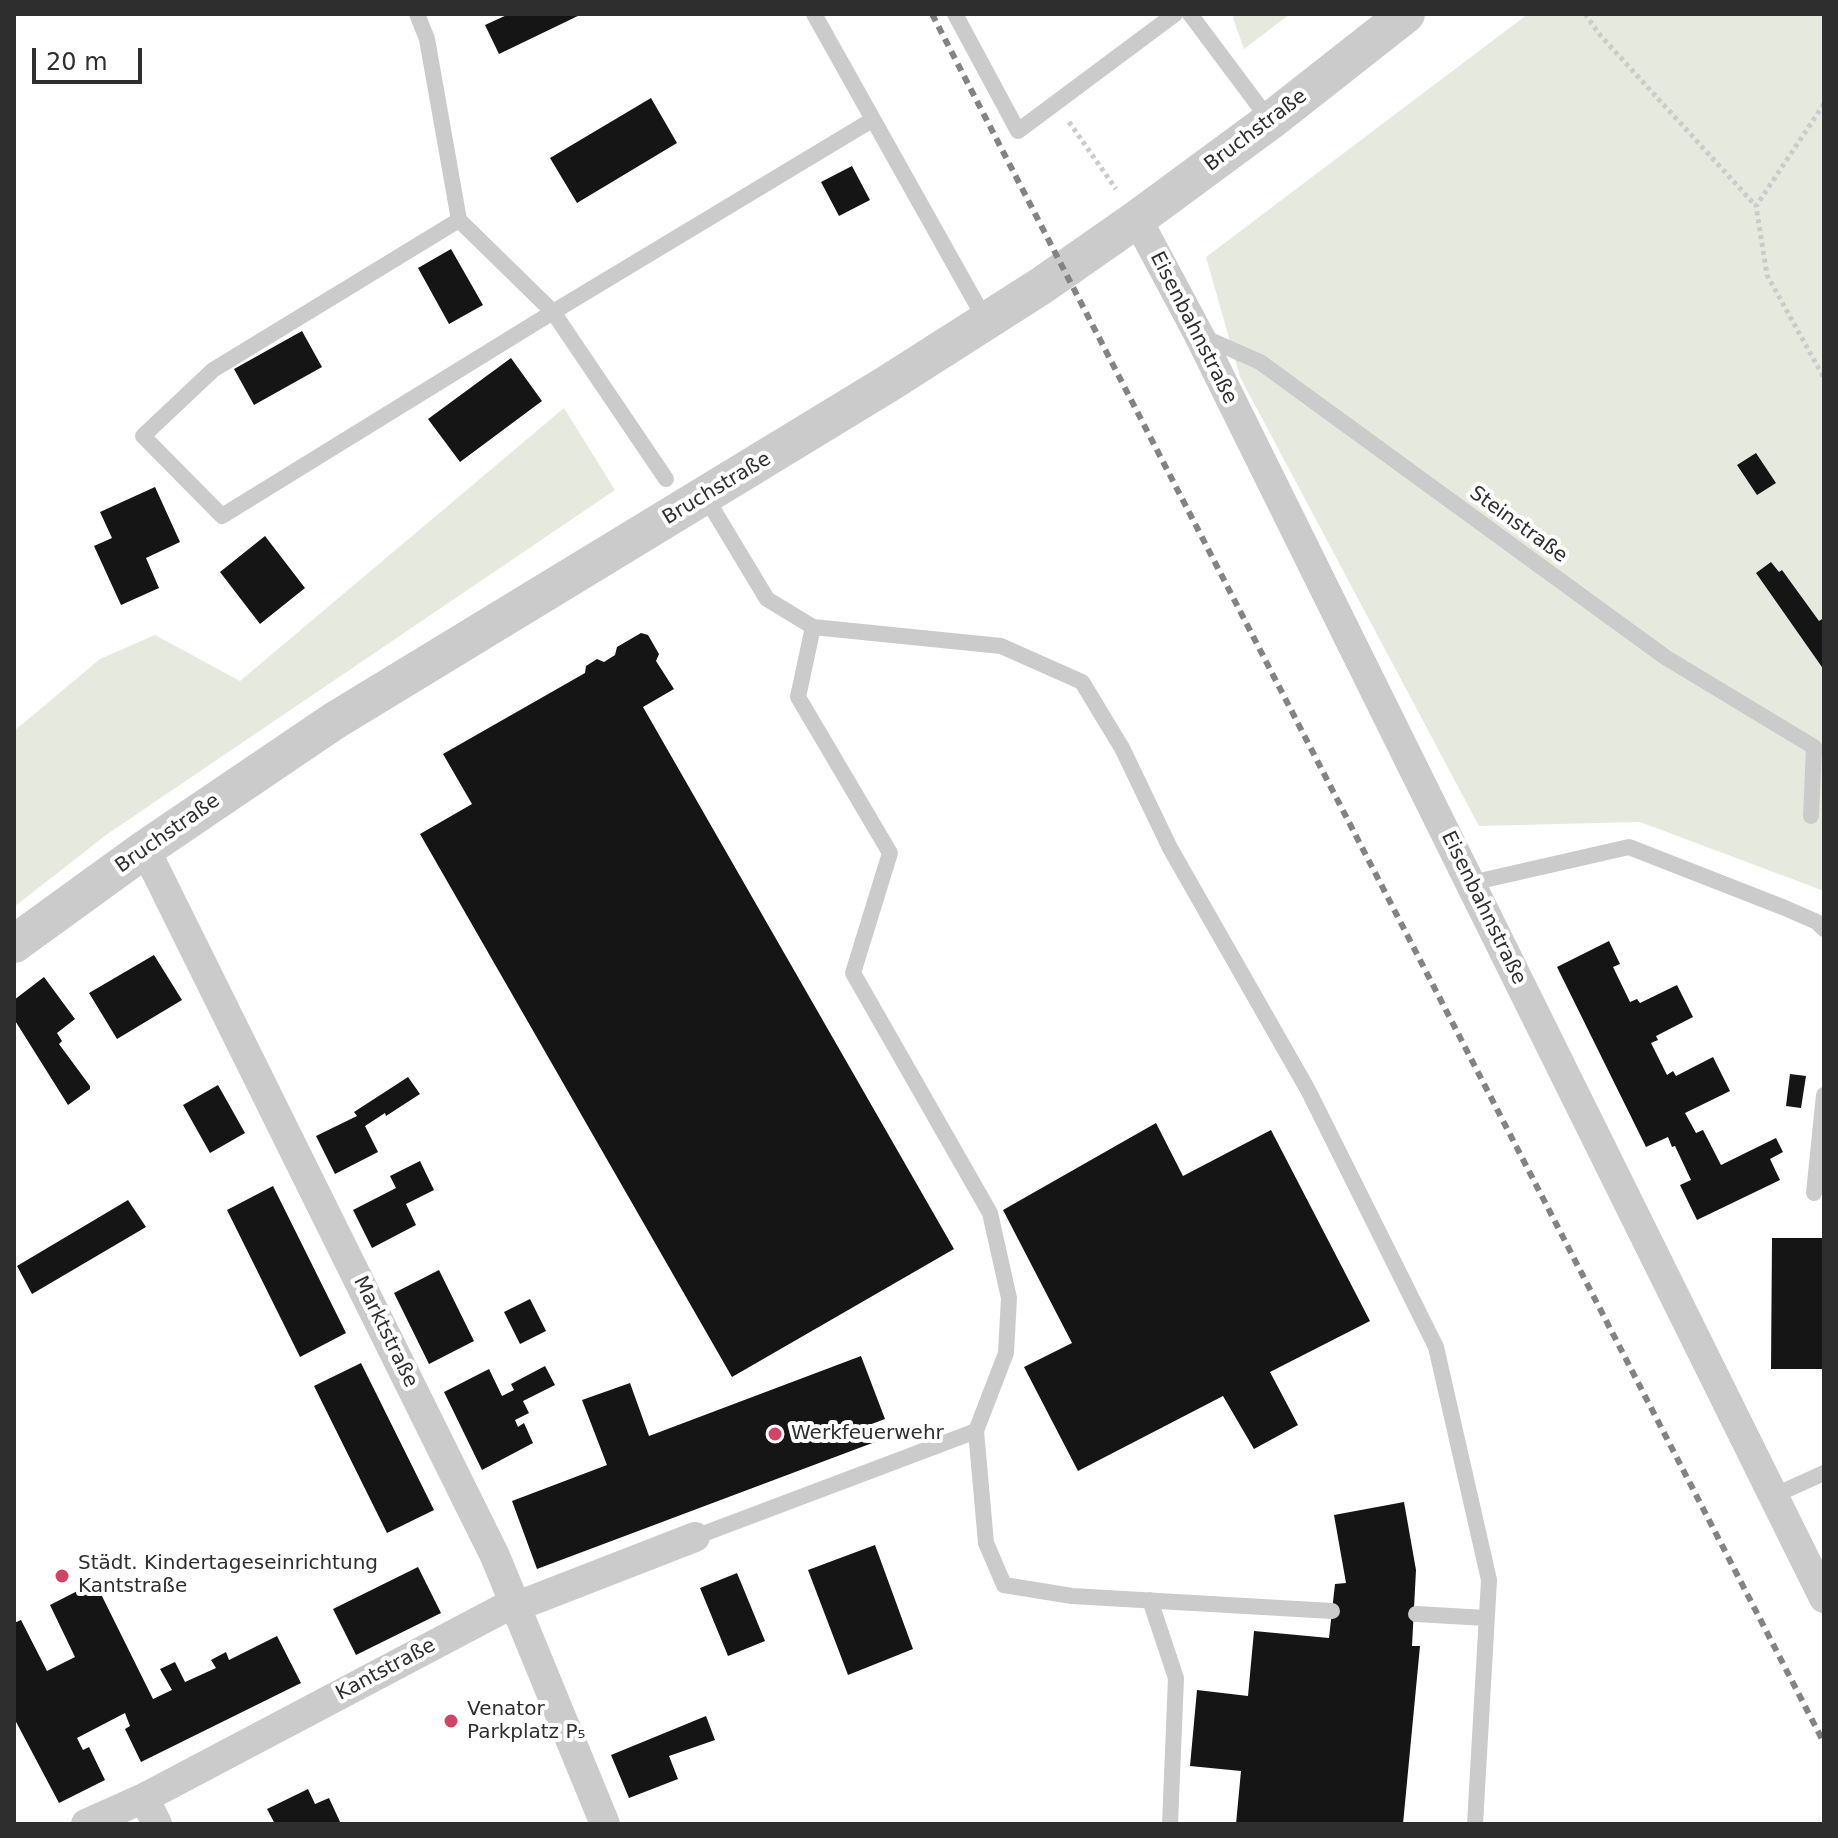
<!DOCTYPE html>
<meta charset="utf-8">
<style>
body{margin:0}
#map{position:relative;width:1838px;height:1838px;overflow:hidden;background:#fff;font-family:"DejaVu Sans",sans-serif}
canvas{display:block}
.frame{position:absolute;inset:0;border:16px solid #2e2e2e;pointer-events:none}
.scale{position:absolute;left:32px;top:48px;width:110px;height:36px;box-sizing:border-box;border:4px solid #2e2e2e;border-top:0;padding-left:10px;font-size:24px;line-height:28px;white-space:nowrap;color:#2e2e2e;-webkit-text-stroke:6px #fff;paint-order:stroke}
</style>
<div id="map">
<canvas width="1838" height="1838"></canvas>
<div class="frame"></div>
<div class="scale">20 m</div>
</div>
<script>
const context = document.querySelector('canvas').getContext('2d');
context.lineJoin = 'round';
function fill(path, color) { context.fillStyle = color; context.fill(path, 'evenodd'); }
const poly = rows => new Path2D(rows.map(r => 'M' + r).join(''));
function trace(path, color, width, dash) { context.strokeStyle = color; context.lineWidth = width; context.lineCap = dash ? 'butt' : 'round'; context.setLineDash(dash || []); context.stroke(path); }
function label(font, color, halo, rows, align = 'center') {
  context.font = font + ' "DejaVu Sans",sans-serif'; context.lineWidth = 8; context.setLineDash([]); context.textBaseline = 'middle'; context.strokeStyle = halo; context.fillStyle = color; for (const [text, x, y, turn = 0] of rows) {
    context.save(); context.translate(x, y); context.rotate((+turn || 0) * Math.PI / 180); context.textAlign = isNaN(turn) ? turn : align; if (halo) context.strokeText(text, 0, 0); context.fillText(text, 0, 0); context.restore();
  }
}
fill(poly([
 [1234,14,1290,14,1244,49,1233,18],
 [1528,14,1824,14,1824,891,1640,822,1479,826,1240,377,1206,257],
 [564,408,615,490,106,835,14,907,14,731,100,659,155,635,240,681]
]), '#e6eade');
fill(poly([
 [509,14,582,14,499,54,485,25],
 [651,98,677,143,577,203,550,158],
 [852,166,870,200,839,216,821,182],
 [451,249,483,305,449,324,418,268],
 [302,331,322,367,254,405,234,369],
 [511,358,542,401,460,462,428,419],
 [1756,453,1776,483,1757,495,1737,465],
 [155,487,180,542,146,558,159,588,121,605,94,546,112,538,100,512],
 [265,536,305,588,260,624,220,572],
 [1771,562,1779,572,1782,570,1819,621,1824,618,1824,670,1756,573],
 [641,633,648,635,659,654,656,661,674,689,643,707,954,1249,732,1377,420,834,472,804,443,754,585,673,586,666,597,659,604,662,615,655,617,647],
 [1609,941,1620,964,1613,967,1630,1002,1637,999,1640,1003,1677,985,1693,1017,1656,1036,1658,1040,1651,1043,1667,1075,1673,1071,1676,1076,1713,1057,1730,1091,1685,1113,1696,1133,1703,1130,1721,1165,1776,1138,1783,1152,1770,1159,1780,1180,1697,1220,1680,1185,1691,1180,1675,1146,1672,1147,1668,1137,1646,1147,1557,967],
 [154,955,182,1000,117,1039,89,993],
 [44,977,75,1019,57,1033,62,1041,59,1044,90,1086,90,1089,68,1105,14,1019,14,1000],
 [1790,1074,1806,1076,1801,1108,1786,1106],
 [408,1077,420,1094,386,1116,385,1113,365,1126,378,1152,335,1174,316,1136,357,1116,354,1112],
 [218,1085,245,1133,210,1153,183,1105],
 [1156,1123,1183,1176,1271,1130,1370,1321,1270,1372,1298,1425,1254,1449,1223,1396,1078,1471,1024,1367,1072,1343,1003,1210],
 [420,1161,434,1190,406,1204,416,1225,372,1248,353,1210,396,1188,390,1176],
 [273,1186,346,1333,300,1357,227,1210],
 [128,1200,146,1227,32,1294,17,1266],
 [1772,1238,1824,1238,1824,1369,1771,1369],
 [439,1270,474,1341,429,1364,394,1293],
 [530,1299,546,1331,520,1344,504,1312],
 [861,1356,885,1419,869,1425,875,1442,537,1569,512,1501,607,1465,582,1400,630,1383,649,1436],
 [361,1363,434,1510,387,1533,314,1386],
 [545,1366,555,1385,523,1401,529,1413,515,1420,518,1427,524,1423,533,1443,482,1470,444,1392,489,1369,502,1396,514,1390,511,1384],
 [1404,1502,1416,1570,1412,1646,1420,1646,1403,1824,1236,1824,1241,1771,1190,1766,1197,1690,1248,1696,1254,1631,1329,1638,1335,1584,1346,1583,1334,1515],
 [875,1545,913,1649,848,1675,808,1570],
 [418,1567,441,1613,356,1655,333,1609],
 [737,1573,765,1641,728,1656,700,1588],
 [95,1582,153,1699,172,1690,160,1669,175,1662,185,1682,216,1668,211,1660,226,1652,229,1660,277,1636,301,1683,141,1762,125,1729,130,1726,125,1713,77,1738,83,1750,89,1747,105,1780,59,1803,14,1718,14,1623,21,1620,47,1671,75,1657,50,1605],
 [706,1716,715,1740,669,1756,678,1779,629,1798,611,1755],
 [308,1789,315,1804,329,1798,341,1824,275,1824,267,1809]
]), '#151515');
trace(poly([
 [1585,14,1600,35,1756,206],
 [1824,104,1756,206,1767,275,1824,378],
 [1069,122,1116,189]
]), '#cbcbcb', 5, [4, 4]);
trace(poly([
 [417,14,427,39,459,220,553,312,666,479],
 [814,14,986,321],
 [955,14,1018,131,1175,14],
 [1190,14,1270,121],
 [459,220,213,370,143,436,222,516,553,312,872,120],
 [1201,336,1260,362,1665,657,1814,747,1811,816],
 [705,496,767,599,813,627,1001,646,1082,682,1122,748,1170,848,1308,1090,1436,1347,1489,1580,1475,1824],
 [1471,883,1629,847,1785,908,1817,922,1824,929],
 [1814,1193,1824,1095],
 [976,1431,986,1543,1004,1585,1072,1596,1332,1611],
 [1773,1496,1824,1473],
 [695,1537,976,1431,1006,1353,1009,1298,990,1213,853,973,890,853,798,697,813,627],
 [1150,1600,1176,1678,1170,1824],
 [1416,1614,1486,1618]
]), '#cbcbcb', 16);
trace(poly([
 [1137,219,1199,335,1824,1598],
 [145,849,495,1556,605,1824],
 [144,1798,157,1824],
 [86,1824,144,1798,500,1610,515,1607,695,1537]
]), '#cbcbcb', 30);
trace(poly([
 [14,944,145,849,334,721,889,383,1041,286,1137,219,1270,121,1406,14]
]), '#cbcbcb', 38);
trace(poly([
 [932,14,1824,1743]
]), '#838383', 6, [8, 6]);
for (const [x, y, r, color] of [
 [775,1434,8,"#d24466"],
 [62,1576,8,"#d24466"],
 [451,1721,8,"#d24466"]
]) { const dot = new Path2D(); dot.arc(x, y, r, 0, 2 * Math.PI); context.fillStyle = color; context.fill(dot); trace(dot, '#fff', 3); }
label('20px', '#2e2e2e', '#fff', [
 ["Bruchstraße",1256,131,-37],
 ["Eisenbahnstraße",1193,328,63],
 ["Bruchstraße",717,489,-31],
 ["Steinstraße",1518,525,36],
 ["Bruchstraße",168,834,-35],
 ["Eisenbahnstraße",1483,908,64],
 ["Marktstraße",385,1332,64],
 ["Kantstraße",386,1670,-28]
]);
label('20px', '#2e2e2e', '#fff', [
 ["Werkfeuerwehr",791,1434],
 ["Städt. Kindertageseinrichtung",78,1564],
 ["Kantstraße",78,1587],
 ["Venator",467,1710],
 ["Parkplatz P₅",467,1733]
], 'left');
</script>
